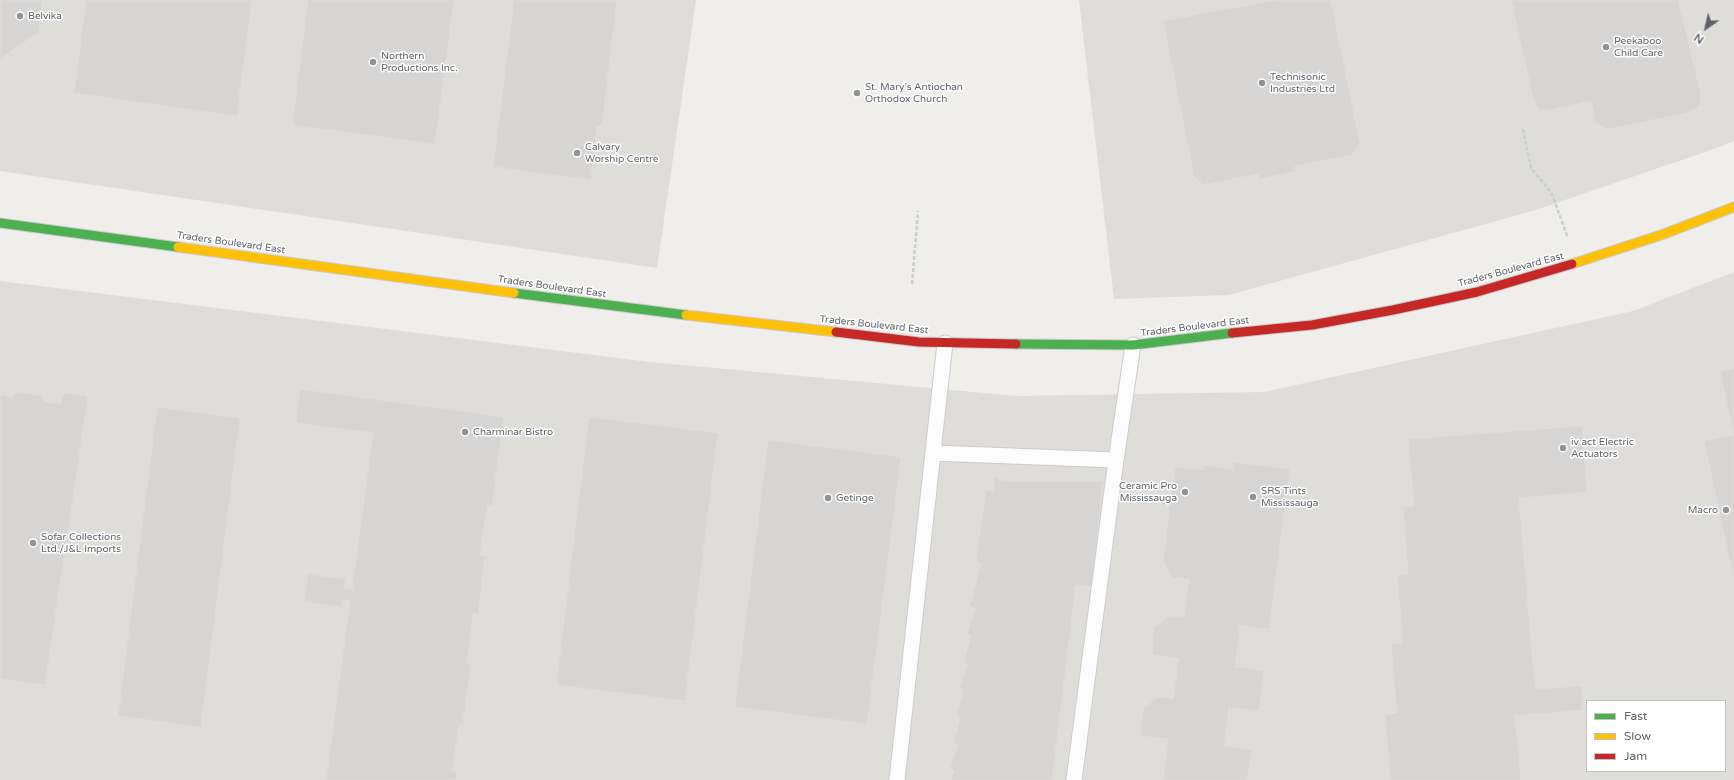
<!DOCTYPE html>
<meta charset="utf-8">
<style>
body{margin:0}
#map{position:relative;width:1734px;height:780px;overflow:hidden;background:#efeeea;font-family:"Varela Round",sans-serif}
canvas{display:block}
.legend{position:absolute;left:1586px;top:700px;width:140px;height:72px;box-sizing:border-box;background:#fff;border:1px solid #bfc1c3;margin:0;padding:5px 7px;list-style:none;font-size:12px;color:#5f6368}
.legend li{display:flex;align-items:center;gap:8px;height:20px}
.legend b{width:20px;border:1px solid #bfc1c3}
.north{position:absolute;left:1686px;top:8px;width:40px;height:40px;-webkit-text-stroke:3px #fff;paint-order:stroke;rotate:214deg;font-size:11px;font-weight:700;line-height:16px;text-align:center;color:#5f6368}
.north::after{content:'';display:block;margin:auto;width:14px;height:18px;background:#5f6368;clip-path:polygon(50% 0,100% 100%,50% 72%,0 100%)}
</style>
<div id="map">
<canvas width="1734" height="780"></canvas>
<ul class="legend">
<li><b style="height:5px;background:#4caf50"></b>Fast</li>
<li><b style="height:5px;background:#ffc107"></b>Slow</li>
<li><b style="height:5px;background:#c62828"></b>Jam</li>
</ul>
<div class="north">N</div>
</div>
<script>
const context = document.querySelector('canvas').getContext('2d');
context.lineJoin = 'round';
function fill(path, color) { context.fillStyle = color; context.fill(path, 'evenodd'); }
const poly = rows => new Path2D(rows.map(r => 'M' + r).join(''));
function trace(path, color, width, dash) { context.strokeStyle = color; context.lineWidth = width; context.lineCap = dash ? 'butt' : 'round'; context.setLineDash(dash || []); context.stroke(path); }
function label(font, color, halo, rows, align = 'center') {
  context.font = font + ' "Varela Round",sans-serif'; context.lineWidth = 3; context.setLineDash([]); context.textBaseline = 'middle'; context.strokeStyle = halo; context.fillStyle = color; for (const [text, x, y, turn = 0] of rows) {
    context.save(); context.translate(x, y); context.rotate((+turn || 0) * Math.PI / 180); context.textAlign = isNaN(turn) ? turn : align; if (halo) context.strokeText(text, 0, 0); context.fillText(text, 0, 0); context.restore();
  }
}
fill(poly([
 [0,0,696,0,657,268,0,171],
 [1079,0,1734,0,1734,141,1708,151,1536,210,1229,295,1114,299],
 [1734,272,1734,780,0,780,0,281,650,362,1016,396,1264,392,1633,311],
 [1587,701,1725,701,1725,771,1587,771]
]), '#dfddda');
const building = poly([
 [0,0,42,0,39,32,0,59,0,0],
 [86,0,252,0,237,116,74,93,86,0],
 [308,0,454,0,435,144,292,125,308,0],
 [514,0,617,0,602,126,597,126,591,180,493,167,514,0],
 [1275,0,1331,0,1360,144,1352,155,1295,166,1296,171,1259,179,1258,174,1203,185,1194,176,1163,21,1275,0],
 [1511,0,1678,0,1701,94,1700,105,1691,112,1609,129,1604,128,1596,123,1591,101,1548,110,1538,109,1534,102,1511,0],
 [1734,368,1734,580,1704,441,1734,435,1720,371,1734,368],
 [300,389,504,417,492,506,487,505,480,555,485,556,478,615,473,614,467,664,471,665,463,724,459,724,452,772,457,773,456,780,326,780,350,601,342,599,341,607,304,602,308,574,346,579,344,589,352,590,373,433,296,423,300,389],
 [18,392,42,396,46,402,60,404,63,396,66,393,86,396,88,398,45,685,0,679,0,394,12,397,18,392],
 [157,407,240,418,201,727,118,716,157,407],
 [589,417,718,433,685,701,556,685,589,417],
 [1582,426,1587,492,1519,498,1535,689,1581,686,1583,710,1515,716,1521,780,1390,780,1385,714,1397,713,1391,644,1403,643,1397,575,1408,574,1403,507,1414,506,1408,439,1582,426],
 [768,440,901,457,867,724,735,707,768,440],
 [1233,462,1290,469,1269,629,1240,626,1235,667,1264,670,1259,711,1229,707,1224,746,1253,750,1247,780,1163,780,1168,739,1140,736,1143,709,1157,697,1173,698,1179,658,1152,655,1154,628,1169,616,1184,617,1189,579,1173,578,1163,561,1175,467,1203,470,1204,465,1232,469,1233,462],
 [995,477,1003,481,1103,481,1092,587,1076,585,1052,780,951,780,954,771,950,768,958,745,954,741,960,718,956,714,964,690,960,688,967,664,964,660,971,636,967,634,975,608,970,606,981,564,976,560,986,490,994,490,995,477]
]);
fill(building, '#d6d5d3');
trace(building, '#deddd9', 1);
const lane = poly([
 [933,453,1116,460],
 [897,780,945,343],
 [1074,780,1116,460,1133,345]
]);
const fast = poly([
 [0,223,178,247],
 [514,293,686,315],
 [1016,344,1133,345,1232,333]
]);
const slow = poly([
 [178,247,514,293],
 [1572,264,1664,234,1734,207],
 [686,315,836,332]
]);
const jam = poly([
 [836,332,919,342,1016,344],
 [1232,333,1312,325,1393,310,1477,292,1572,264]
]);
trace(lane, '#cbcccc', 17);
trace(fast, '#cacacb', 11);
trace(slow, '#cacacb', 11);
trace(jam, '#cacacb', 11);
trace(poly([
 [1523,129,1531,168,1551,192,1568,238],
 [912,284,918,211]
]), '#cacfcc', 2.5, [4, 2]);
trace(lane, '#fdfcfc', 15);
trace(fast, '#4caf50', 9);
trace(slow, '#ffc107', 9);
trace(jam, '#c62828', 9);
for (const [x, y, r, color] of [
 [20,16,4,"#919496"],
 [1606,47,4,"#919496"],
 [373,62,4,"#919496"],
 [1262,83,4,"#919496"],
 [857,93,4,"#919496"],
 [577,153,4,"#919496"],
 [465,432,4,"#919496"],
 [1563,448,4,"#919496"],
 [1185,492,4,"#919496"],
 [1253,497,4,"#919496"],
 [828,498,4,"#919496"],
 [1726,510,4,"#919496"],
 [33,543,4,"#919496"]
]) { const dot = new Path2D(); dot.arc(x, y, r, 0, 2 * Math.PI); context.fillStyle = color; context.fill(dot); trace(dot, '#fff', 1.5); }
label('10px', '#5f6368', '#fff', [
 ["Belvika",28,16],
 ["Peekaboo",1614,41],
 ["Child Care",1614,53],
 ["Northern",381,56],
 ["Productions Inc.",381,68],
 ["Technisonic",1270,77],
 ["Industries Ltd",1270,89],
 ["St. Mary’s Antiochan",865,87],
 ["Orthodox Church",865,99],
 ["Calvary",585,147],
 ["Worship Centre",585,159],
 ["Charminar Bistro",473,432],
 ["iv act Electric",1571,442],
 ["Actuators",1571,454],
 ["Ceramic Pro",1177,486,"right"],
 ["Mississauga",1177,498,"right"],
 ["SRS Tints",1261,491],
 ["Mississauga",1261,503],
 ["Getinge",836,498],
 ["Macro",1718,510,"right"],
 ["Sofar Collections",41,537],
 ["Ltd./J&L Imports",41,549]
], 'left');
label('10px', '#5f6368', '#fff', [
 ["Traders Boulevard East",231,243,8],
 ["Traders Boulevard East",1511,270,-15],
 ["Traders Boulevard East",552,287,8],
 ["Traders Boulevard East",874,325,6],
 ["Traders Boulevard East",1195,327,-7]
]);
</script>
